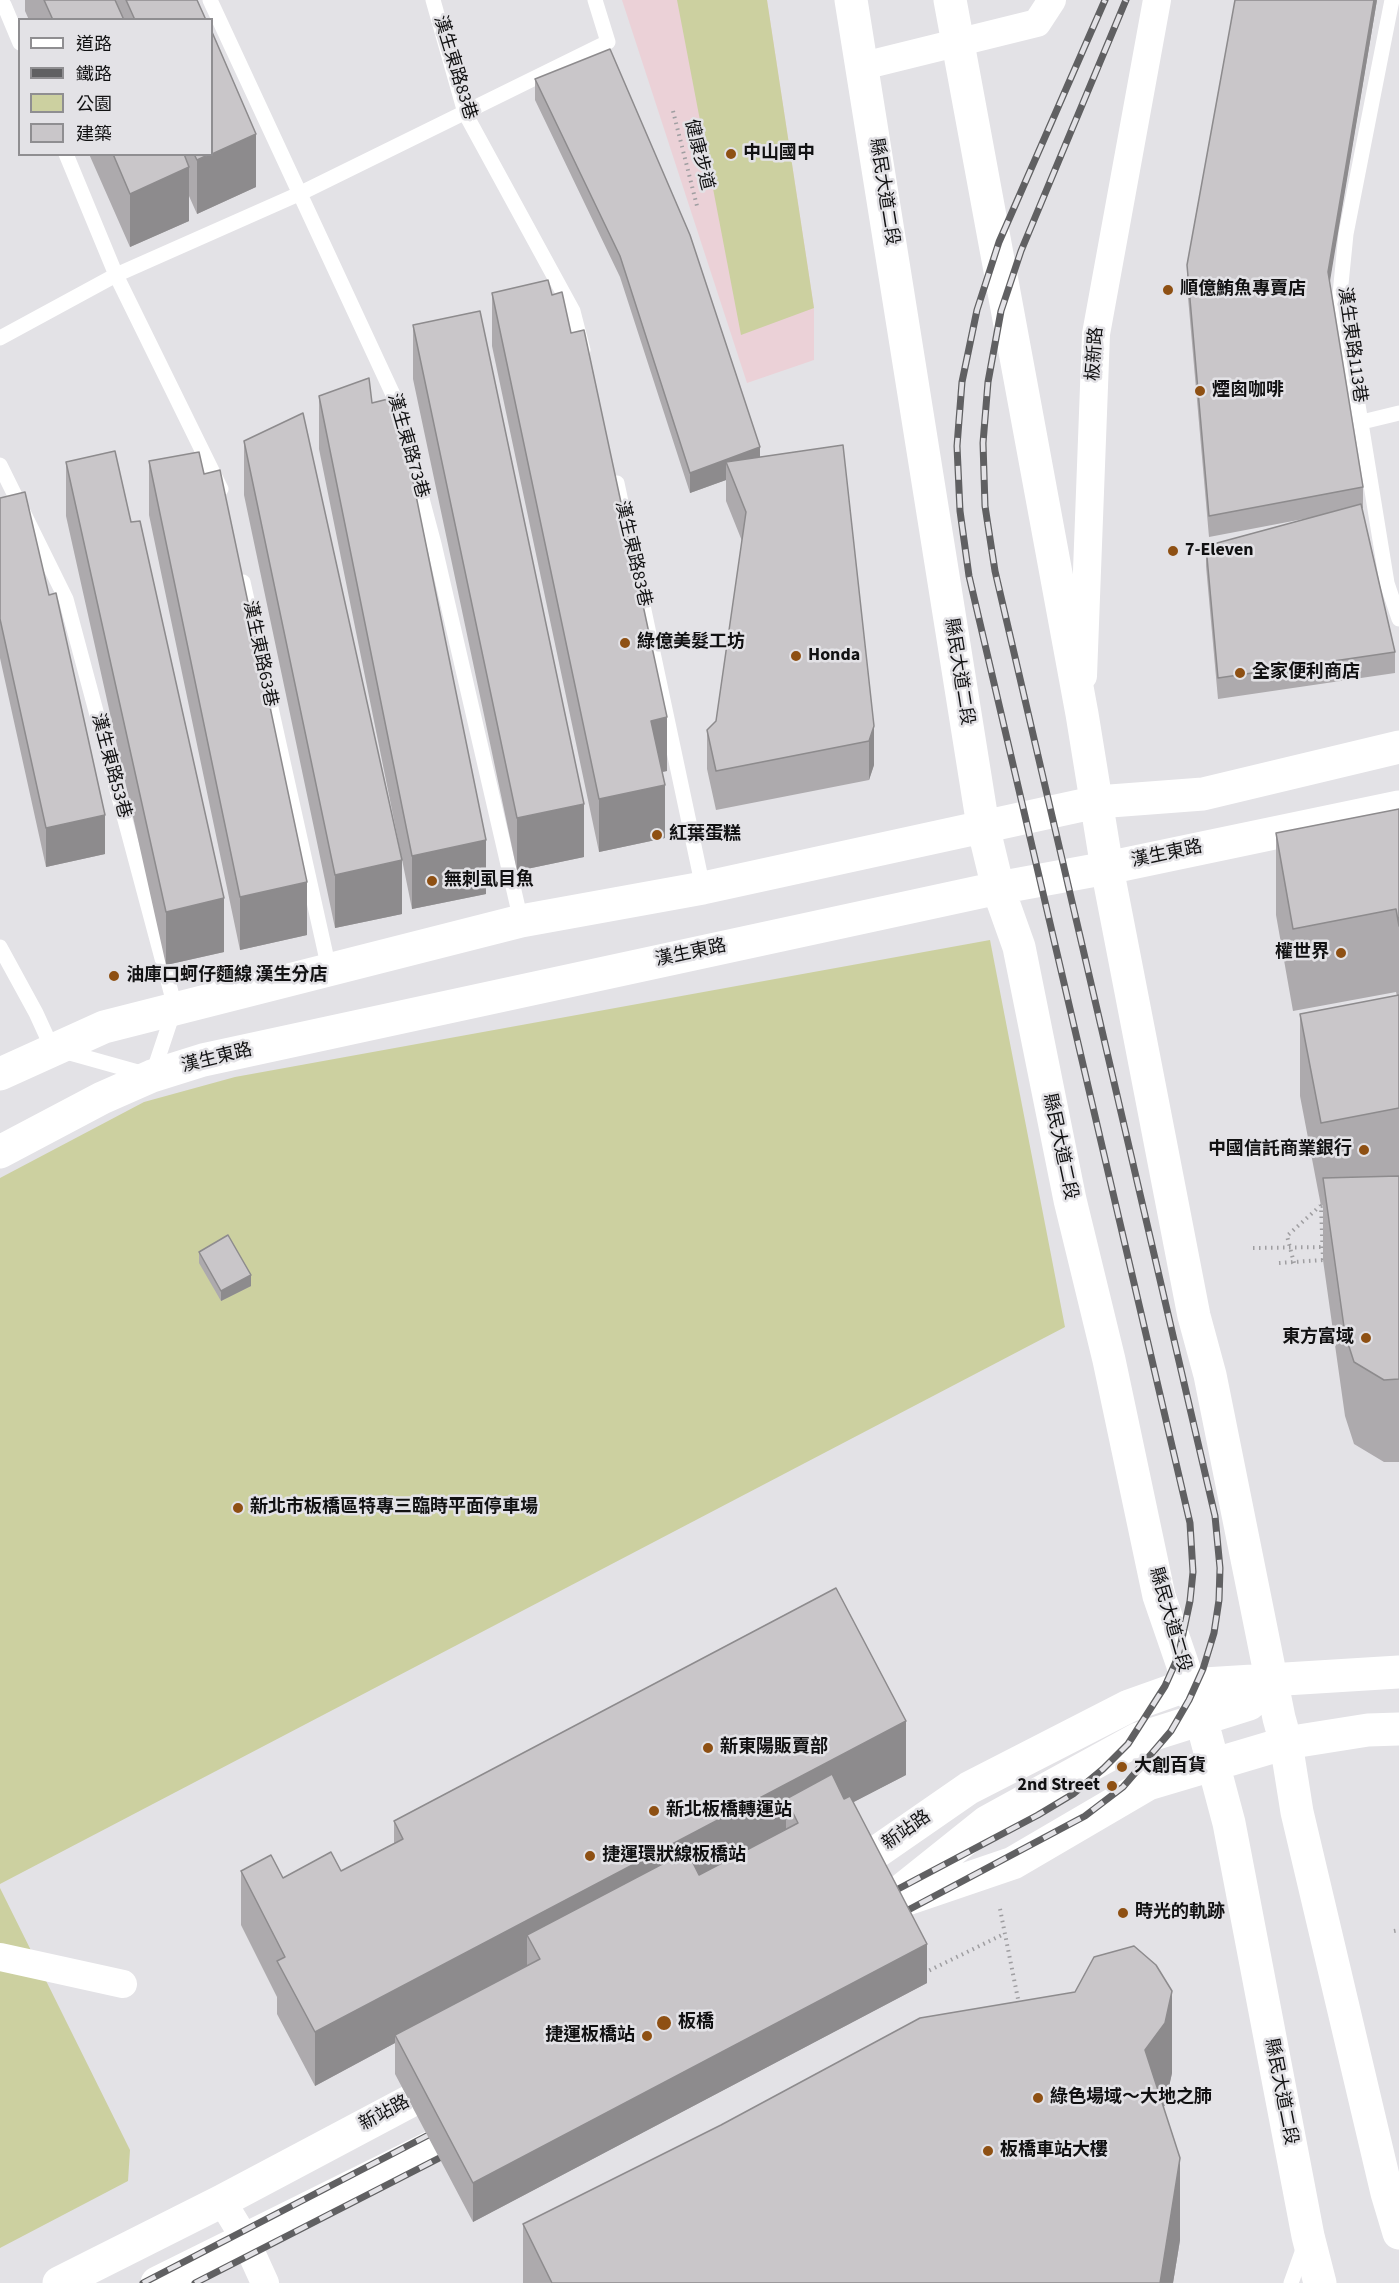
<!DOCTYPE html>
<meta charset="utf-8">
<style>
body{margin:0}
#map{position:relative;width:1399px;height:2283px;overflow:hidden;background:#e3e2e6;font-family:"Source Sans 3","Noto Sans TC",sans-serif}
canvas{display:block}
.legend{position:absolute;left:18px;top:18px;width:195px;height:138px;box-sizing:border-box;background:#e3e2e6;border:2px solid #8f8e91;margin:0;padding:8px 10px;list-style:none;font-size:18px;color:#111112}
.legend li{display:flex;align-items:center;gap:12px;height:30px}
.legend b{width:30px;border:2px solid #8f8e91}
</style>
<div id="map">
<canvas width="1399" height="2283"></canvas>
<ul class="legend">
<li><b style="height:8px;background:#fff"></b>道路</li>
<li><b style="height:8px;background:#606062"></b>鐵路</li>
<li><b style="height:16px;background:#ccd0a0"></b>公園</li>
<li><b style="height:16px;background:#c9c6c9"></b>建築</li>
</ul>
</div>
<script>
const context = document.querySelector('canvas').getContext('2d');
context.lineJoin = 'round';
function fill(path, color) { context.fillStyle = color; context.fill(path, 'evenodd'); }
const poly = rows => new Path2D(rows.map(r => 'M' + r).join(''));
function trace(path, color, width, dash) { context.strokeStyle = color; context.lineWidth = width; context.lineCap = dash ? 'butt' : 'round'; context.setLineDash(dash || []); context.stroke(path); }
function label(font, color, halo, rows, align = 'center') {
  context.font = font + ' "Source Sans 3","Noto Sans TC",sans-serif'; context.lineWidth = 5; context.setLineDash([]); context.textBaseline = 'middle'; context.strokeStyle = halo; context.fillStyle = color; for (const [text, x, y, turn = 0] of rows) {
    context.save(); context.translate(x, y); context.rotate((+turn || 0) * Math.PI / 180); context.textAlign = isNaN(turn) ? turn : align; if (halo) context.strokeText(text, 0, 0); context.fillText(text, 0, 0); context.restore();
  }
}
fill(poly([
 [622,0,767,0,814,308,814,360,747,383]
]), '#ebd1d7');
fill(poly([
 [677,0,767,0,814,308,741,335],
 [990,940,1065,1327,0,1884,0,1178,144,1102,235,1077],
 [0,1888,130,2150,128,2181,0,2248]
]), '#ccd0a0');
trace(poly([
 [673,111,697,206],
 [1253,1248,1326,1247],
 [1323,1260,1321,1206,1326,1205],
 [1279,1263,1323,1260],
 [1294,1263,1287,1236,1320,1206],
 [1000,1909,1019,2004],
 [1394,1931,1399,1930],
 [924,1973,1004,1934]
]), '#9f9ea1', 4, [1.5, 4.5]);
trace(poly([
 [210,0,396,401,434,544,521,921],
 [433,0,465,113,573,311,583,350],
 [1392,0,1346,234,1340,294,1387,583,1399,619],
 [4,5,20,43],
 [66,154,116,275,221,489],
 [0,338,116,275,301,193,608,42,595,0],
 [1362,422,1399,413],
 [0,465,66,599,175,1007,152,1076,52,1048,36,1013,0,947],
 [617,483,703,888],
 [243,582,329,969],
 [1291,2283,1305,2244]
]), '#fff', 15);
trace(poly([
 [863,66,1037,23,1052,0],
 [1083,676,1096,334,1157,0],
 [0,1957,123,1984],
 [222,2201,245,2239,265,2283]
]), '#fff', 28);
trace(poly([
 [851,0,983,826,998,888,1019,947,1070,1200,1109,1360,1159,1596,1201,1718,1229,1823,1308,2236,1320,2283],
 [950,0,1082,714,1107,868,1194,1316,1210,1375,1279,1718,1286,1743,1297,1812,1387,2193,1399,2233],
 [0,1074,104,1027,521,921,703,888,1097,802,1203,794,1399,747],
 [0,1152,102,1098,152,1076,203,1060,998,888,1107,868,1399,807],
 [838,1873,878,1851,969,1788,1129,1706,1188,1685,1399,1672],
 [897,1894,987,1822,1138,1739,1249,1704,1271,1680],
 [863,1917,878,1909,1013,1863,1148,1784,1286,1743,1368,1730,1399,1729],
 [59,2283,222,2201,448,2081],
 [157,2283,474,2126]
]), '#fff', 33);
const rail = poly([
 [883,1897,1038,1815,1073,1794,1103,1769,1128,1744,1165,1686,1178,1657,1190,1601,1193,1572,1190,1523,969,576,960,511,957,446,962,382,977,310,999,242,1105,0],
 [895,1917,1085,1816,1123,1787,1171,1731,1189,1700,1203,1669,1214,1633,1219,1600,1220,1568,1215,1516,995,571,985,506,983,443,988,382,1001,311,1021,251,1126,0],
 [143,2283,442,2128],
 [195,2283,455,2150]
]);
trace(rail, '#606062', 7);
trace(rail, '#e3e2e6', 4.5, [14]);
fill(poly([
 [25,0,197,0,206,20,29,20,25,11],
 [1377,0,1329,283,1363,487,1363,508,1362,508,1395,652,1395,673,1218,699,1206,566,1206,546,1314,517,1209,537,1187,286,1187,265],
 [535,79,760,457,843,445,874,765,869,780,716,810,707,769,707,730,716,721,742,541,726,501,726,480,690,493,620,277,535,100],
 [89,154,212,154,256,187,197,214,189,196,189,221,130,247],
 [492,293,552,295,667,771,662,772,665,838,599,852,492,346],
 [413,325,584,857,517,871,413,379],
 [319,396,372,403,486,894,412,909,319,449],
 [244,441,402,914,335,928,244,495],
 [149,461,307,935,240,950,149,515],
 [66,462,224,952,166,965,66,516],
 [0,498,49,595,105,854,46,867,0,658],
 [1399,809,1399,1462,1384,1462,1354,1444,1345,1416,1323,1260,1323,1205,1321,1206,1300,1096,1300,1014,1397,996,1396,992,1293,1011,1276,915,1276,833],
 [199,1252,251,1286,221,1301,199,1263],
 [906,1775,853,1802,927,1983,473,2222,395,2074,395,2043,315,2086,277,2014,277,1997,241,1925,241,1871,283,1878,341,1871,394,1843,394,1821],
 [1075,1992,1172,2073,1165,2105,1163,2108,1180,2240,1173,2283,523,2283,523,2224]
]), '#adaaad');
fill(poly([
 [1374,0,1377,0,1328,293,1328,272],
 [256,134,256,187,197,214,197,160,212,154],
 [189,167,189,221,130,247,130,194],
 [760,447,760,467,726,462,726,480,690,493,690,473],
 [667,717,667,771,651,774,651,721],
 [874,726,874,765,869,780,869,741],
 [665,785,665,838,599,852,599,799],
 [584,804,584,857,517,871,517,818],
 [105,815,105,854,46,867,46,828],
 [486,840,486,894,412,909,412,856],
 [402,860,402,914,335,928,335,875],
 [307,882,307,935,240,950,240,897],
 [224,898,224,952,166,965,166,912],
 [251,1275,251,1286,221,1301,221,1291],
 [906,1721,906,1775,798,1831,798,1823,786,1799,786,1838,540,1959,527,1935,527,1974,395,2035,395,2043,315,2086,315,2032],
 [927,1944,927,1983,473,2222,473,2183],
 [1172,1991,1172,2073,1165,2105,1145,2132,1145,2050],
 [1180,2158,1180,2240,1173,2283,1160,2283]
]), '#8d8b8d');
const building = poly([
 [44,0,115,0,124,20,53,20,44,0],
 [126,0,197,0,206,20,135,20,126,0],
 [1235,0,1374,0,1328,272,1363,487,1209,516,1187,265,1235,0],
 [212,32,256,134,212,154,212,32],
 [610,49,690,235,760,447,690,473,620,256,535,79,610,49],
 [113,154,184,154,189,167,130,194,113,154],
 [194,154,210,154,197,160,194,154],
 [548,280,552,295,562,292,571,333,584,330,667,717,651,721,665,785,599,799,492,293,548,280],
 [480,311,584,804,517,818,413,325,480,311],
 [369,378,372,403,396,397,486,840,412,856,319,396,369,378],
 [303,413,402,860,335,875,244,441,303,413],
 [843,445,874,726,869,741,716,771,707,730,716,721,746,512,726,462,843,445],
 [115,451,131,522,140,521,224,898,166,912,66,462,115,451],
 [199,452,204,474,220,470,307,882,240,897,149,461,199,452],
 [25,492,49,595,56,593,105,815,46,828,0,619,0,498,25,492],
 [1361,504,1395,652,1218,678,1206,546,1361,504],
 [1399,809,1399,926,1396,909,1293,929,1276,833,1399,809],
 [1399,995,1399,1108,1321,1123,1300,1014,1399,995],
 [1399,1176,1399,1379,1384,1380,1354,1362,1345,1334,1323,1178,1399,1176],
 [228,1235,251,1275,221,1291,199,1252,228,1235],
 [836,1588,906,1721,315,2032,277,1961,285,1957,241,1871,271,1855,283,1878,331,1852,341,1871,403,1839,394,1821,836,1588],
 [832,1774,844,1799,850,1796,927,1944,473,2183,395,2035,540,1959,527,1935,687,1851,699,1875,798,1823,786,1799,832,1774],
 [1134,1946,1156,1965,1172,1991,1165,2023,1145,2050,1180,2158,1160,2283,552,2283,523,2224,721,2125,920,2018,1075,1992,1094,1957,1134,1946]
]);
fill(building, '#c9c6c9');
trace(building, '#8d8b8d', 1.5);
for (const [x, y, r, color] of [
 [731,154,6,"#8e5013"],
 [1168,290,6,"#8e5013"],
 [1200,391,6,"#8e5013"],
 [1173,551,6,"#8e5013"],
 [625,643,6,"#8e5013"],
 [796,656,6,"#8e5013"],
 [1240,673,6,"#8e5013"],
 [657,835,6,"#8e5013"],
 [432,881,6,"#8e5013"],
 [1341,953,6,"#8e5013"],
 [114,976,6,"#8e5013"],
 [1364,1150,6,"#8e5013"],
 [1366,1338,6,"#8e5013"],
 [238,1508,6,"#8e5013"],
 [708,1748,6,"#8e5013"],
 [1122,1767,6,"#8e5013"],
 [1112,1786,6,"#8e5013"],
 [654,1811,6,"#8e5013"],
 [590,1856,6,"#8e5013"],
 [1123,1913,6,"#8e5013"],
 [664,2023,8,"#8e5013"],
 [647,2036,6,"#8e5013"],
 [1038,2098,6,"#8e5013"],
 [988,2151,6,"#8e5013"]
]) { const dot = new Path2D(); dot.arc(x, y, r, 0, 2 * Math.PI); context.fillStyle = color; context.fill(dot); trace(dot, '#e3e2e6', 2); }
label('18px', '#111112', '#e3e2e6', [
 ["漢生東路83巷",454,68,73],
 ["健康步道",698,155,76],
 ["縣民大道二段",883,192,81],
 ["漢生東路113巷",1351,345,82],
 ["板新路",1096,354,-86],
 ["漢生東路73巷",407,446,74],
 ["漢生東路83巷",632,554,77],
 ["漢生東路63巷",259,654,78],
 ["縣民大道二段",958,672,81],
 ["漢生東路53巷",110,766,75],
 ["漢生東路",1167,855,-12],
 ["漢生東路",691,954,-12],
 ["漢生東路",217,1059,-14],
 ["縣民大道二段",1059,1147,78],
 ["縣民大道二段",1169,1620,74],
 ["新站路",907,1831,-35],
 ["縣民大道二段",1280,2092,79],
 ["新站路",385,2114,-28]
]);
label('bold 18px', '#111112', '#e3e2e6', [
 ["中山國中",743,154],
 ["順億鮪魚專賣店",1180,290],
 ["煙囪咖啡",1212,391],
 ["7-Eleven",1185,551],
 ["綠億美髮工坊",637,643],
 ["Honda",808,656],
 ["全家便利商店",1252,673],
 ["紅葉蛋糕",669,835],
 ["無刺虱目魚",444,881],
 ["權世界",1329,953,"right"],
 ["油庫口蚵仔麵線 漢生分店",126,976],
 ["中國信託商業銀行",1352,1150,"right"],
 ["東方富域",1354,1338,"right"],
 ["新北市板橋區特專三臨時平面停車場",250,1508],
 ["新東陽販賣部",720,1748],
 ["大創百貨",1134,1767],
 ["2nd Street",1100,1786,"right"],
 ["新北板橋轉運站",666,1811],
 ["捷運環狀線板橋站",602,1856],
 ["時光的軌跡",1135,1913],
 ["板橋",678,2023],
 ["捷運板橋站",635,2036,"right"],
 ["綠色場域～大地之肺",1050,2098],
 ["板橋車站大樓",1000,2151]
], 'left');
</script>
